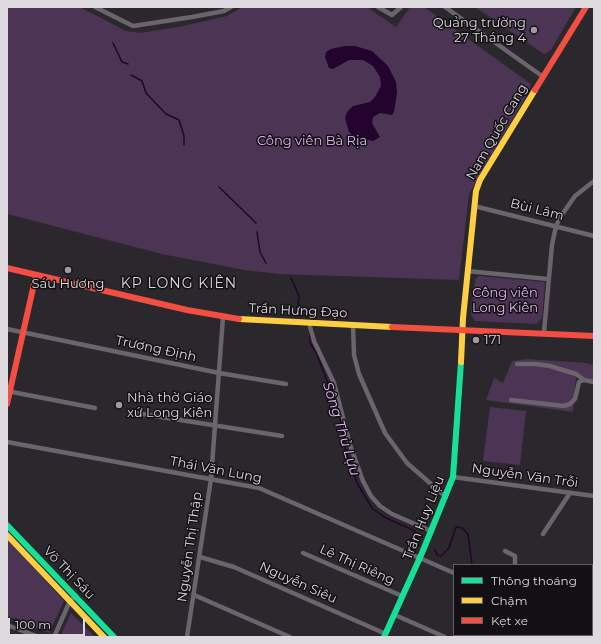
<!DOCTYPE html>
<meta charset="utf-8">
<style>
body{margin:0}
#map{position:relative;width:601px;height:644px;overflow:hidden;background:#2a282c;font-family:Montserrat,sans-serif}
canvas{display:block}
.frame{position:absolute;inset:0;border:8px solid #ddd9de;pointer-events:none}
.legend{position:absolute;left:453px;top:564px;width:140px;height:72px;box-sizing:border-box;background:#121013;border:1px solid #636064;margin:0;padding:5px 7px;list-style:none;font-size:12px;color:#ddd9de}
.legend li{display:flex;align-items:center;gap:8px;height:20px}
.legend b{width:20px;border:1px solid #636064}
.scale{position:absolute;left:8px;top:618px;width:77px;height:18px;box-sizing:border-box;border:2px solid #ddd9de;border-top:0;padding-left:5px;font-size:12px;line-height:14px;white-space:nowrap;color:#ddd9de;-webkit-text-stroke:3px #121013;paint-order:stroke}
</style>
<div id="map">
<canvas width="601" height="644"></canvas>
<div class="frame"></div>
<ul class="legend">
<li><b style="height:5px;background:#16e098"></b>Thông thoáng</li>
<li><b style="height:5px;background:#ffcf43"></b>Chậm</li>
<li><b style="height:5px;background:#f24e42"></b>Kẹt xe</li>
</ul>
<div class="scale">100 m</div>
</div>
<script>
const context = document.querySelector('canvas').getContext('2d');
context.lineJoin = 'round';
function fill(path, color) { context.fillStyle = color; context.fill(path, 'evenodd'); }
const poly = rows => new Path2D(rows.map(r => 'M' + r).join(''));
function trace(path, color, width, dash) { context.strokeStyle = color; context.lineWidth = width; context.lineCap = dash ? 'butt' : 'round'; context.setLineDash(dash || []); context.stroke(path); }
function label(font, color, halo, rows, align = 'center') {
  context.font = font + ' Montserrat,sans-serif'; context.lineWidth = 3; context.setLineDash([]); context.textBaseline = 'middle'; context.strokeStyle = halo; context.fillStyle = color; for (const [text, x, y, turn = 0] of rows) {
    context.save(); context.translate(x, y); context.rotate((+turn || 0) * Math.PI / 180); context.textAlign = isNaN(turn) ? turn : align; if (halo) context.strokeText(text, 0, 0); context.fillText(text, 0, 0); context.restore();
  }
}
fill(poly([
 [7,7,80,7,126,31,141,33,183,26,227,16,242,7,367,7,396,27,410,7,424,7,531,84,528,93,469,194,459,280,279,274,244,270,162,254,7,214],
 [475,7,576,7,551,50,544,54],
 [479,276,545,282,542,318,536,324,475,321,471,315,475,280],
 [528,359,586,363,594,365,594,380,576,376,573,412,486,400,494,378,503,383,512,361],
 [490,407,526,411,520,465,483,461],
 [7,538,64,601,49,633,7,616],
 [71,613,95,637,60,637]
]), '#4b3454');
fill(poly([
 [345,46,355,46,372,51,388,66,396,82,397,93,394,112,392,115,380,113,373,117,372,123,380,137,373,141,355,137,349,132,345,118,347,112,353,106,370,102,375,97,381,86,380,77,373,66,363,60,349,60,333,69,329,68,325,57,326,52,331,49]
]), '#24042f');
trace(poly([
 [113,43,122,62,128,64],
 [131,75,142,81,146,93,166,114,179,120,184,136,184,145],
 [219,187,256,223],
 [257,232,260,252,266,263],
 [291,278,299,296,297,315],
 [310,335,310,343,317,354,337,409,343,429,342,439,357,483,372,508,384,517,415,531,419,546],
 [435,550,437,555,441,556,449,548,456,527,462,528,468,534,472,565]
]), '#24042f', 1.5);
trace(poly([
 [95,7,133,26,192,17,224,11,231,7],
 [378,7,392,15,401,7],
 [445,7,542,76],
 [474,206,594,236],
 [467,271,548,279],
 [309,323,314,341,334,383,350,445,363,481,371,496,380,506,392,514,431,531],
 [353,325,354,355,359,374,385,433,407,463,446,497],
 [7,329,219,373,286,384],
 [544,332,552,245,556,226,561,216,575,196,594,181],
 [517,364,536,364,550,366,576,374,584,380],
 [7,391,95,408],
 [511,400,564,406,570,404,575,399,579,382,584,380,594,382],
 [136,413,282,436],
 [7,442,259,488,454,573],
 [453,477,594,496],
 [543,534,570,493],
 [505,551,515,556,515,565],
 [303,553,402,596],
 [200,557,234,567,386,634],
 [194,595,290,637],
 [395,615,445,637],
 [7,625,39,637],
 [54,637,70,601,76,596],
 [187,637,211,479,223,317],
 [492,637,493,635],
 [535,637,535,635]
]), '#6a646d', 4.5);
trace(poly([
 [7,525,114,637],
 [384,637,422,553,453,477,461,362]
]), '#16e098', 6);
trace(poly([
 [239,319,392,327],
 [461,362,463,318,476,191,480,180,535,90],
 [7,535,104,637],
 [583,637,584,635],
 [592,637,594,631]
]), '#ffcf43', 6);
trace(poly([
 [535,90,586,7],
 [7,268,187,310,239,319],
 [392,327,594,336],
 [7,404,36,275],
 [592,614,594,609]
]), '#f24e42', 6);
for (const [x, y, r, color] of [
 [534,30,4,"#9e9ba0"],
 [68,270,4,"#9e9ba0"],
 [476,340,4,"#9e9ba0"],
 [119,405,4,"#9e9ba0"]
]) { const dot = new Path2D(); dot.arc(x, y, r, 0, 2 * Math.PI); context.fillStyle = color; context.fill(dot); trace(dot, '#121013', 1.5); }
label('13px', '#ddd9de', '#121013', [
 ["Quảng trường",526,23,"right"],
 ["27 Tháng 4",526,38,"right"],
 ["Sáu Hương",68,284,"center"],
 ["171",484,340],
 ["Nhà thờ Giáo",127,398],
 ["xứ Long Kiên",127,413]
], 'left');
label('13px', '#ddd9de', '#121013', [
 ["Nam Quốc Cang",497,132,-60],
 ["Bùi Lâm",537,210,14],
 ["Trần Hưng Đạo",298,311,3],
 ["Trương Định",156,349,12],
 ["Thái Văn Lung",216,470,11],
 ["Nguyễn Văn Trỗi",525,476,8],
 ["Trần Huy Liệu",424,518,-68],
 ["Nguyễn Thị Thập",190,547,-82],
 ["Lê Thị Riêng",357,565,24],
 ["Võ Thị Sáu",69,573,46],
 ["Nguyễn Siêu",298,583,24]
]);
label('13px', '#e4b5f6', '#121013', [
 ["Công viên Bà Rịa",312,141],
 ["Công viên",505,293],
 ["Long Kiên",505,308]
]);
context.letterSpacing = '1px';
label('14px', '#ddd9de', '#121013', [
 ["KP LONG KIÊN",179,284]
]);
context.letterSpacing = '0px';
label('italic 14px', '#e7b8f9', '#121013', [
 ["Sông Thủ Lựu",341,429,73]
]);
</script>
